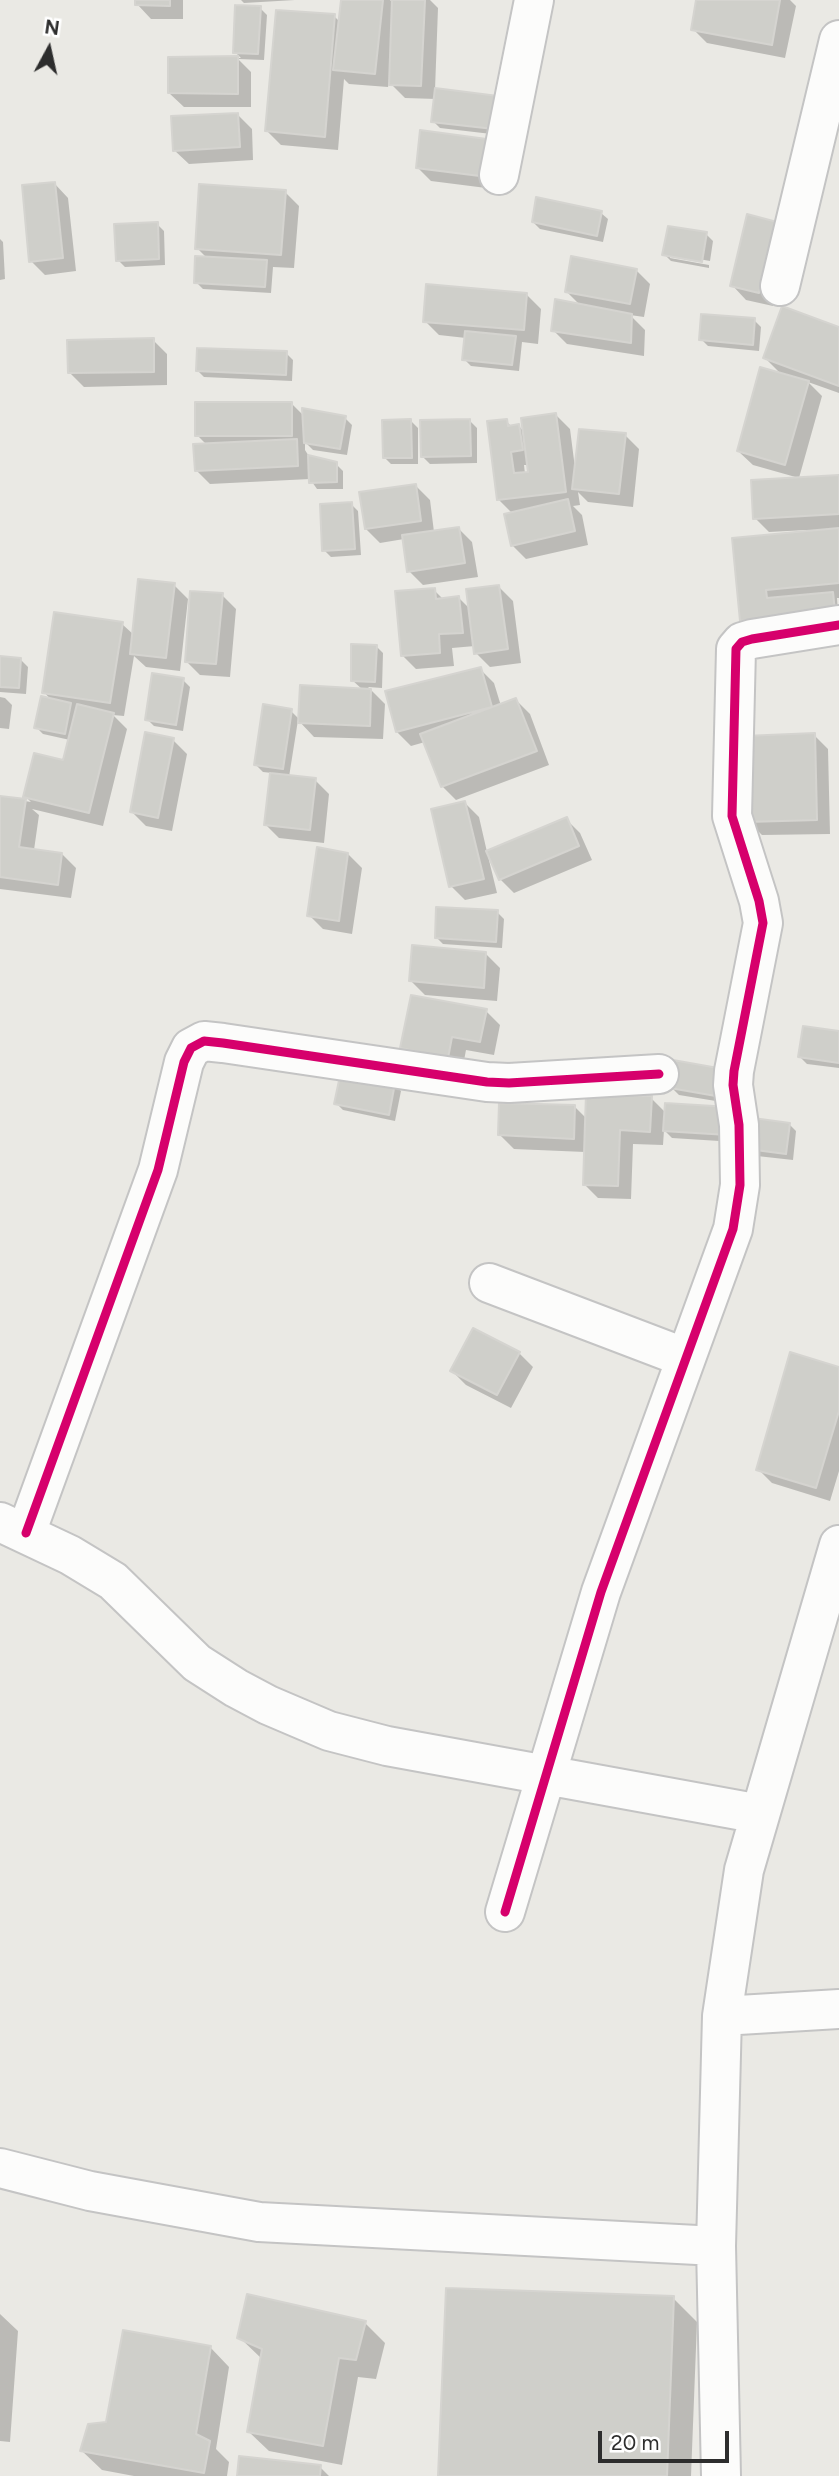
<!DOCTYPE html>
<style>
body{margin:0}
#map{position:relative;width:839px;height:2476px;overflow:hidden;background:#eae9e4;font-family:Figtree,sans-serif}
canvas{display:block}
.north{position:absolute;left:14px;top:14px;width:70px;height:70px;-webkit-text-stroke:5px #fff;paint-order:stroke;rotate:8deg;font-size:19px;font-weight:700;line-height:28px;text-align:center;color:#2d2d2d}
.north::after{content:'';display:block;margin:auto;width:24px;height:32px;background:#2d2d2d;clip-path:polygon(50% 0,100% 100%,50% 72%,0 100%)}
.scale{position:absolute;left:598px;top:2431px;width:131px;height:32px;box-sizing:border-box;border:4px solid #2d2d2d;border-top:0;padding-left:9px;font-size:21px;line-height:24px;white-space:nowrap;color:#2d2d2d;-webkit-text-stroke:5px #fff;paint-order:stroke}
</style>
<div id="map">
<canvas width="839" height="2476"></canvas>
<div class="north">N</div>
<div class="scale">20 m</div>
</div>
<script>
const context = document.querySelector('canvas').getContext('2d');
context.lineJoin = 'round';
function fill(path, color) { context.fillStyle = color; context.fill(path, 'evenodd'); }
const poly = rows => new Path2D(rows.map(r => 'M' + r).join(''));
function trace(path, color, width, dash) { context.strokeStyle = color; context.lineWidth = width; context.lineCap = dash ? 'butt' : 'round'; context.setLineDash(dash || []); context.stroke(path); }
fill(poly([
 [137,0,183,0,183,19,151,19,137,4],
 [241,0,295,0,244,3],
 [342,0,390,0,394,4,394,0,430,0,438,8,435,90,500,135,440,128,433,121,436,99,405,98,389,82,388,87,349,84,344,79,338,150,281,145,267,131,334,16,340,22],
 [698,0,790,0,796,6,785,58,707,43,693,29],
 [260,8,267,15,264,60,238,59,251,72,251,107,184,107,169,93,170,58,241,58,235,52],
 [238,115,252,129,253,160,189,164,174,150],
 [422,132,502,190,431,181,417,167],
 [54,183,68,198,76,271,45,275,31,261],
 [285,192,299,206,294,268,273,267,271,293,203,289,196,282,207,258,197,248],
 [601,213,608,219,603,242,540,229,533,222],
 [157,224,164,231,165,265,125,267,118,260],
 [706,234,713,241,710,261,670,254,670,258,709,265,709,268,671,261,664,254],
 [791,238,773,306,746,300,732,285],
 [0,239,3,242,5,279,0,280],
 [636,270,650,284,644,317,630,315,645,330,644,356,567,344,553,330,581,306,567,292],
 [527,295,541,309,538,344,522,342,519,371,471,366,464,359,466,338,439,335,425,321],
 [754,320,761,327,759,351,708,346,701,339],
 [839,328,839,393,808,382,822,396,799,478,753,465,738,451,782,375,765,358],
 [153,340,167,354,167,385,84,387,70,373],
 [286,353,293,360,292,381,204,377,197,370],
 [292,404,305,417,345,418,352,425,347,455,313,450,305,442,305,450,310,458,336,464,343,471,343,489,317,489,310,479,210,484,196,470,207,445,197,435],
 [556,415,570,429,575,468,625,435,639,449,633,507,588,502,578,492,580,505,573,506,582,515,588,545,526,559,512,545,513,514,498,499,506,421,512,427,519,426,525,433],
 [524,465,529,465,530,473,525,474],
 [411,421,418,428,418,464,391,464,384,457],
 [470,421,477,428,477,463,430,464,423,457],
 [839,477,839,598,837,598,839,627,755,634,741,620,807,533,807,530,769,532,755,518],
 [416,486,430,500,434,532,458,528,472,542,478,577,423,585,409,571,404,539,380,543,366,529],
 [351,504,358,511,361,555,331,557,324,550],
 [174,585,188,599,180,671,146,667,134,656,124,716,113,715,127,729,103,826,32,809,39,815,34,850,62,854,76,868,71,898,0,889,0,797,31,802,25,796,64,762,70,740,43,734,36,727,52,701,44,692,122,624,134,635],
 [499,587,513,601,521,663,490,667,476,653,475,646,452,648,454,666,416,669,402,655,434,590,444,600,459,598,471,610],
 [222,595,236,609,230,677,200,675,186,661],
 [376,646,383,653,382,688,368,687,385,704,383,739,314,737,298,720,289,777,315,780,329,794,324,843,279,838,265,824,272,773,263,772,256,765,291,711,300,720,363,690,352,680],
 [0,658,21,660,28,667,26,694,0,692],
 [480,669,494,683,501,706,516,700,530,714,549,765,456,800,442,786,425,742,411,746,397,732],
 [183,680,190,687,183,731,154,726,147,719],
 [0,697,5,698,12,705,9,729,0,728],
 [814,735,828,749,830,834,762,835,748,821],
 [173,740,187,754,172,831,146,826,132,812],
 [465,803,479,817,487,852,566,819,580,833,592,860,514,893,500,879,490,855,488,856,497,893,465,900,451,886],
 [348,854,362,868,352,934,323,929,309,915],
 [497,912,504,919,502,948,443,944,436,937],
 [486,954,500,968,497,1001,425,995,411,981],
 [486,1011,500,1025,494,1055,466,1050,462,1071,416,1062,402,1048],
 [839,1033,839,1068,807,1064,800,1057],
 [717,1070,722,1102,679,1095,672,1088],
 [394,1084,401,1091,395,1121,343,1110,336,1103],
 [651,1098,666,1113,667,1105,735,1142,672,1138,664,1130,663,1145,633,1144,631,1199,598,1198,584,1184,585,1152,514,1149,500,1135,575,1107,587,1119],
 [754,1120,789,1124,796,1131,793,1160,757,1156],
 [519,1353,533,1367,511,1408,466,1385,452,1371],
 [839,1369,839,1471,830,1501,772,1483,758,1469],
 [673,2298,697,2322,691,2476,440,2476],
 [0,2314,18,2331,10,2442,0,2441],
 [365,2323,385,2343,376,2379,358,2377,342,2465,269,2451,249,2432,262,2359,239,2337],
 [210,2347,229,2367,216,2449,229,2462,227,2476,134,2476,102,2470,82,2451,107,2423],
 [320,2467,329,2476,239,2476]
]), '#0003');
const building = poly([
 [135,0,170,0,170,6,135,5,135,0],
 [341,0,383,0,375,74,333,70,341,0],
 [392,0,425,0,421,86,389,85,392,0],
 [696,0,780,0,772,45,691,30,696,0],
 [235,5,261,6,258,54,233,53,235,5],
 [276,10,335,14,325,137,265,131,276,10],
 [238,56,238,94,168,93,168,57,238,56],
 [435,88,498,96,494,129,431,122,435,88],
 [238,113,240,147,173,151,171,116,238,113],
 [420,130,494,140,488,177,416,168,420,130],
 [55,182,63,258,29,262,22,185,55,182],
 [199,184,286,190,281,255,195,249,199,184],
 [536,197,602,211,597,236,532,222,536,197],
 [747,214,777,222,759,293,730,286,747,214],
 [158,222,159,259,116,261,114,224,158,222],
 [668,226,707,232,702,262,662,255,668,226],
 [195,256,267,260,265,287,194,283,195,256],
 [571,256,637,269,630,304,565,292,571,256],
 [426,284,527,293,524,330,423,322,426,284],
 [555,299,632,314,631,343,551,331,555,299],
 [782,306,839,327,839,386,763,358,782,306],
 [701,314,755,318,753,345,699,340,701,314],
 [465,331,516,336,512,365,462,360,465,331],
 [154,338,154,372,68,373,67,340,154,338],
 [197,348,287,351,286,375,196,371,197,348],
 [760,367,809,381,785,465,737,451,760,367],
 [195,402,292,402,292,436,195,436,195,402],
 [302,408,346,416,340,449,304,443,302,408],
 [556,413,566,492,497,500,487,421,507,419,508,426,519,424,523,450,511,452,514,473,528,472,521,418,556,413],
 [411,419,412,458,383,458,382,420,411,419],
 [470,419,471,456,421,457,420,420,470,419],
 [579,429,626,433,619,494,572,489,579,429],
 [297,439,298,466,195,471,193,444,297,439],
 [308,455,337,462,337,482,309,483,308,455],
 [839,475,839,514,753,519,751,480,839,475],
 [416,484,421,521,365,529,359,492,416,484],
 [568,499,575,531,511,546,504,514,568,499],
 [352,502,355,549,322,551,320,504,352,502],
 [459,527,465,563,407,572,402,535,459,527],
 [839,528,839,583,766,590,767,598,833,592,835,612,740,621,732,538,839,528],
 [138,579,175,583,166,658,130,654,138,579],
 [499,585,508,649,474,654,466,589,499,585],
 [435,588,436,599,459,596,463,633,439,634,440,653,401,656,395,591,435,588],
 [190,591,223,593,216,664,185,662,190,591],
 [54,612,123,622,110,703,42,693,54,612],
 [351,644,377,645,375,682,351,681,351,644],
 [0,656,21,658,19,688,0,687,0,656],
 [481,667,492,707,396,732,385,691,481,667],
 [152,673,184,678,176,725,145,720,152,673],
 [300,685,371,689,370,726,298,723,300,685],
 [41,696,71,703,65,734,34,728,41,696],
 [516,698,537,751,441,787,420,734,516,698],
 [77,704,114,713,89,813,23,797,34,753,63,760,77,704],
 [263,704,292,709,283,769,254,765,263,704],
 [145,732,174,738,158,818,130,812,145,732],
 [815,733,817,820,746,822,744,736,815,733],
 [270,773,316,778,310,830,264,825,270,773],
 [0,796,26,799,19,847,62,853,58,885,0,877,0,796],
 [465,801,484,879,449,887,431,809,465,801],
 [567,817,579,846,499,880,486,851,567,817],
 [317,847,348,853,339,921,307,916,317,847],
 [436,907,498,910,496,942,435,938,436,907],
 [412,945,486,952,484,988,409,981,412,945],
 [411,995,487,1009,480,1042,452,1037,448,1058,400,1048,411,995],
 [803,1026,839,1031,839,1063,798,1057,803,1026],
 [673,1060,718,1068,716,1096,670,1088,673,1060],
 [341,1071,395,1083,389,1115,334,1104,341,1071],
 [586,1093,652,1096,650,1132,620,1130,618,1186,583,1185,586,1093],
 [499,1103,575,1105,574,1139,498,1135,499,1103],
 [665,1103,730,1107,728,1135,663,1131,665,1103],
 [753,1118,790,1123,786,1154,748,1149,753,1118],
 [473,1328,520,1352,497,1395,450,1371,473,1328],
 [790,1352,839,1367,839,1411,816,1488,756,1470,790,1352],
 [446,2288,674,2296,667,2476,438,2476,446,2288],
 [247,2294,366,2321,356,2360,339,2358,323,2446,247,2432,262,2349,237,2338,247,2294],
 [123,2330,211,2346,196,2434,210,2441,204,2473,80,2451,88,2424,106,2422,123,2330],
 [239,2456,321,2465,320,2476,237,2476,239,2456]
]);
fill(building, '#cfcfca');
trace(building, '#d5d4d0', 2);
const minor = poly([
 [499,175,534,0],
 [780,286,839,40],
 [489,1283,686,1358],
 [0,1522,70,1555,113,1581,197,1663,236,1688,268,1705,329,1731,387,1746,760,1814],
 [26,1533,158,1170,184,1062,191,1048,204,1041,223,1043,487,1082,509,1083,659,1074],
 [505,1912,601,1592,733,1229,740,1185,739,1125,733,1085,734,1071,763,923,759,901,732,816,736,649,742,642,752,639,839,625],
 [722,2016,839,2009],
 [0,2168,90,2191,259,2222,716,2246],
 [721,2476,716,2246,722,2016,744,1870,839,1545]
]);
trace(minor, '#c4c4c4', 42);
trace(minor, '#fcfcfb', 38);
trace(poly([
 [26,1533,158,1170,184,1062,191,1048,204,1041,223,1043,487,1082,509,1083,659,1074],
 [505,1912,601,1592,733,1229,740,1185,739,1125,733,1085,734,1071,763,923,759,901,732,816,736,649,742,642,752,639,839,625]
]), '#d6006c', 9);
</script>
